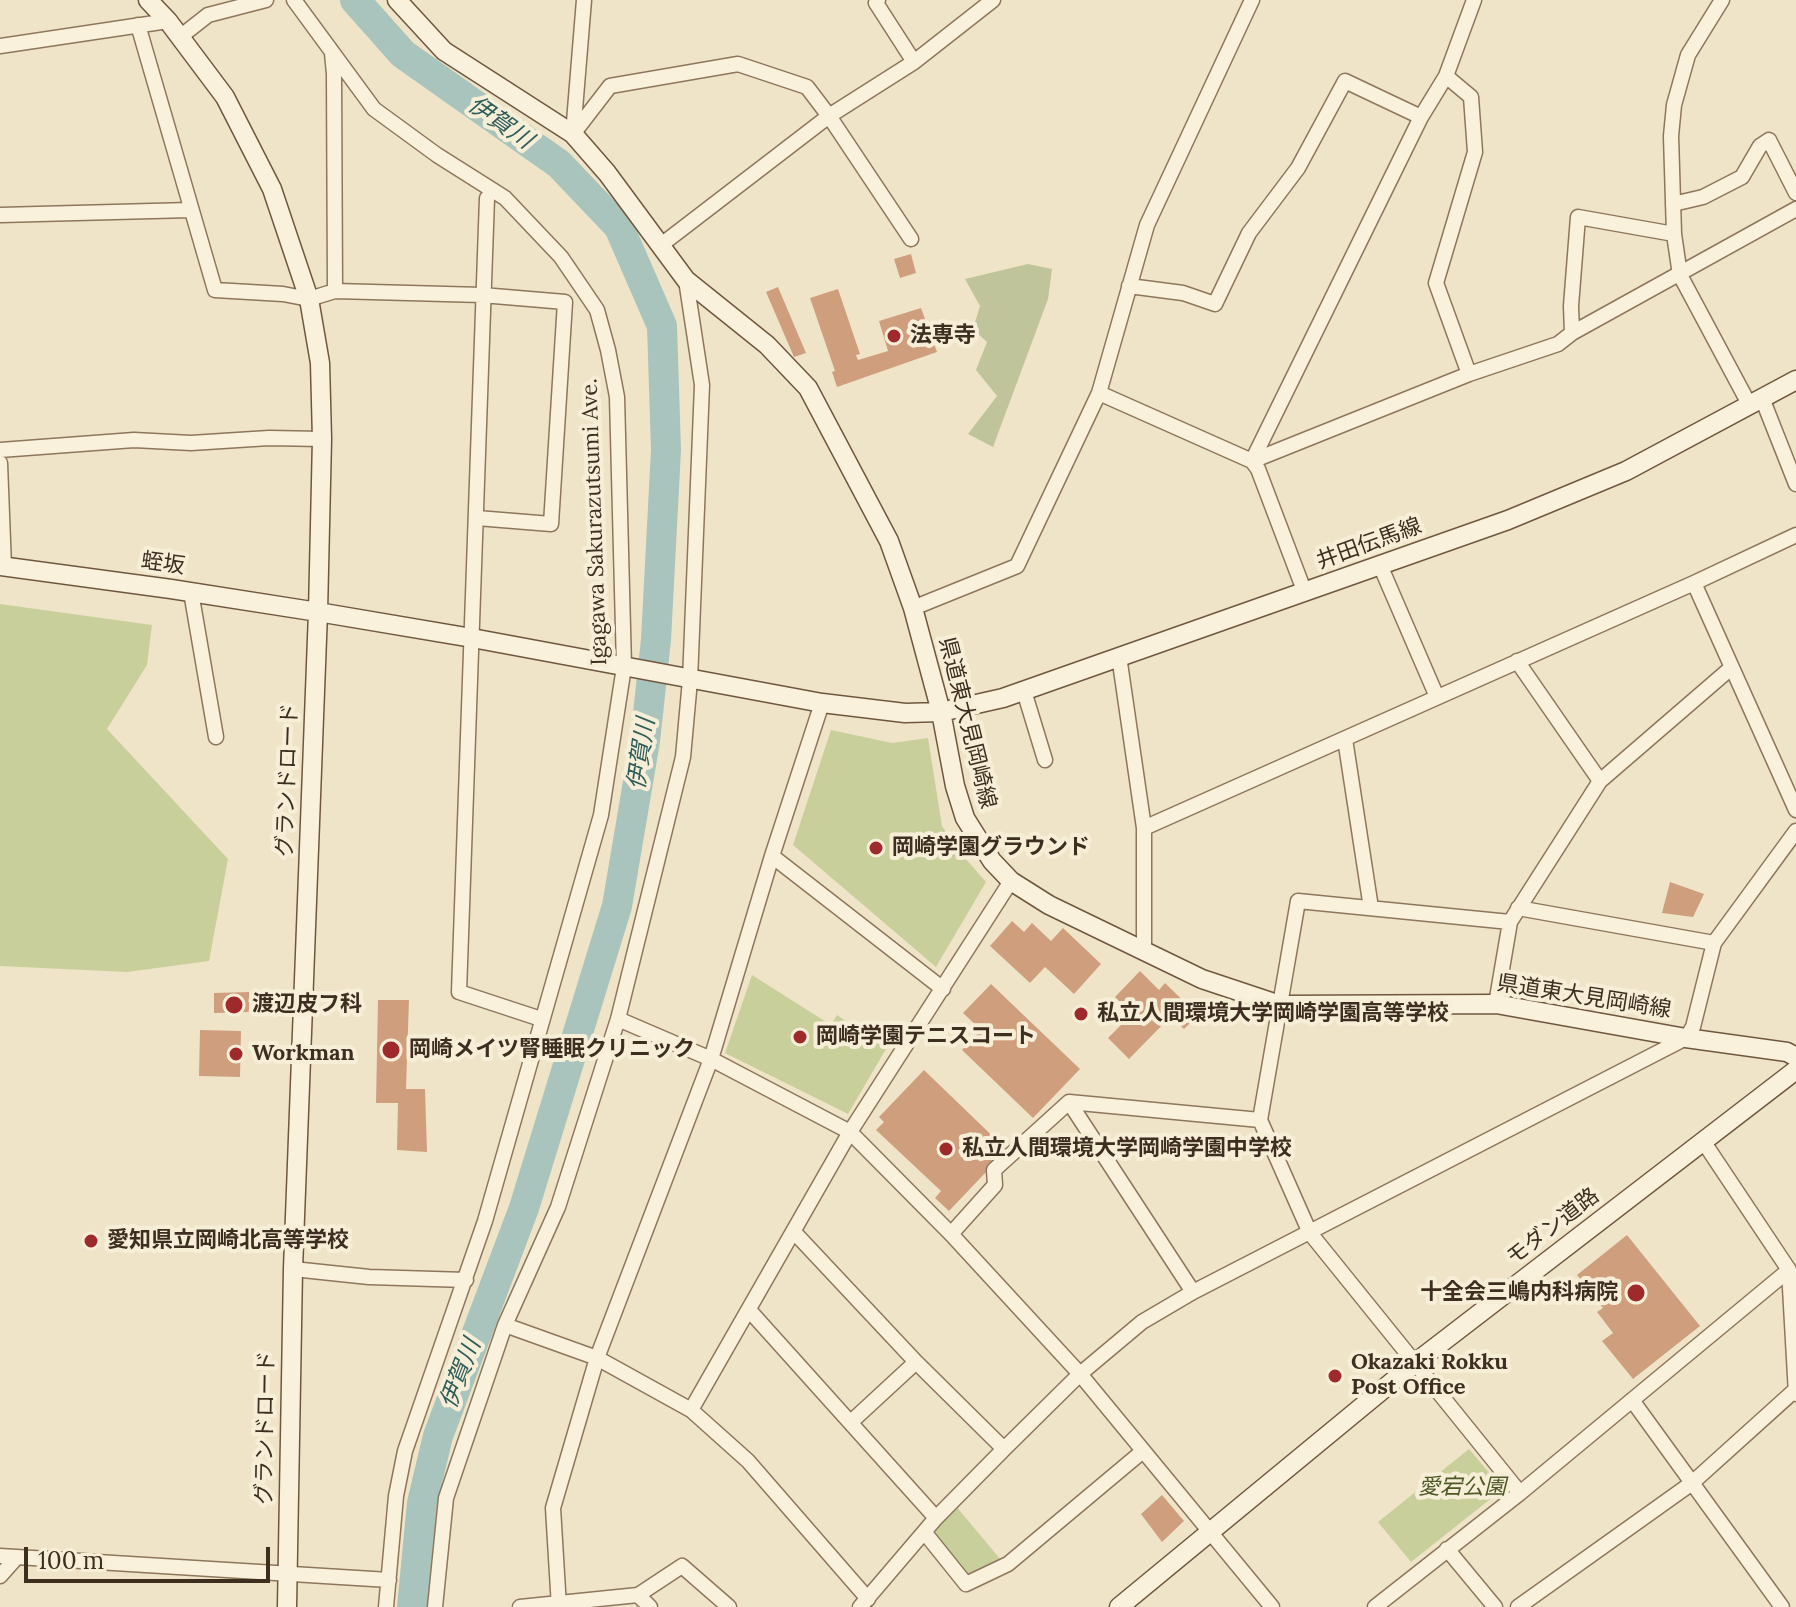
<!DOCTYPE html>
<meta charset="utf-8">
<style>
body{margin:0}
#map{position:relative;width:1796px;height:1607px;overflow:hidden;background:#f0e4c8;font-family:Lora,serif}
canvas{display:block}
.scale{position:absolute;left:24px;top:1547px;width:246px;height:36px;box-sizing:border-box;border:4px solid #3d2e20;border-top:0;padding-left:10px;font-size:24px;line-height:28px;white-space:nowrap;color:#3d2e20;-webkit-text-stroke:6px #f7eed8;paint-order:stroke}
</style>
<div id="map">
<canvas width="1796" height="1607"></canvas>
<div class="scale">100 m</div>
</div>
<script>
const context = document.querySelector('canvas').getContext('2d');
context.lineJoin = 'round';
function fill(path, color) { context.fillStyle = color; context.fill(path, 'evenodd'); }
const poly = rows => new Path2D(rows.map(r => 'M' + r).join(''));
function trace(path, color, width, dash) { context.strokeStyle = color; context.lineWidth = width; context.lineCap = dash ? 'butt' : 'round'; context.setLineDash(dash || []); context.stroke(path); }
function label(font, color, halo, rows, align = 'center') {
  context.font = font + ' Lora,"Noto Sans JP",serif'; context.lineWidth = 8; context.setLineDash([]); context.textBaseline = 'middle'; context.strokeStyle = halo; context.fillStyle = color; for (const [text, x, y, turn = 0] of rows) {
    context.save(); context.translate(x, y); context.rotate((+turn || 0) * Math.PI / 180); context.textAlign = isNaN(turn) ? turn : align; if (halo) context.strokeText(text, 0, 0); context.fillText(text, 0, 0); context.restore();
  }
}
fill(poly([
 [0,604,152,625,147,665,107,729,228,859,209,961,127,972,0,966],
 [831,730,892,743,928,738,942,826,958,850,986,882,936,967,793,845],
 [752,975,831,1025,837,1015,886,1049,848,1114,725,1053],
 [1469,1449,1503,1489,1411,1562,1378,1522],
 [955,1505,1001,1560,965,1577,930,1534]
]), '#c9cf9b');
fill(poly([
 [1028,264,1052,269,1048,299,993,447,968,434,997,396,976,370,987,342,973,329,980,306,965,279]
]), '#bfc49a');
trace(poly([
 [355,0,403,54,559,164,619,227,662,326,666,450,656,640,645,741,617,906,524,1208,438,1436,422,1503,412,1607]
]), '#a9c4bc', 30);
fill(poly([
 [911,254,916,273,900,278,894,259],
 [778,287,806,353,794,357,766,292],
 [838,289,860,354,856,355,858,360,888,351,879,321,921,308,937,352,837,387,832,372,835,371,810,298],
 [1670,882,1704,894,1693,917,1662,913],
 [1012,921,1024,932,1032,923,1051,941,1063,928,1101,964,1074,994,1045,967,1030,983,990,946],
 [1140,971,1159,990,1165,983,1198,1015,1184,1029,1171,1016,1129,1059,1108,1038,1132,1014,1115,997],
 [991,984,1080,1069,1033,1118,962,1050,981,1030,963,1013],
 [249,992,249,1012,214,1013,214,993],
 [378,1000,409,1000,406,1089,425,1089,427,1152,397,1150,398,1103,376,1103],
 [200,1030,241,1031,240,1077,199,1076],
 [924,1070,1007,1150,949,1211,935,1198,941,1191,876,1130,884,1122,879,1117],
 [1627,1235,1700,1326,1633,1379,1602,1341,1613,1333,1597,1312,1603,1308,1577,1275],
 [1162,1495,1184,1521,1162,1542,1141,1514]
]), '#cf9f7d');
const street = poly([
 [294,0,374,109,437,155,505,198,561,257,597,310,608,350,617,397,624,667,601,815,485,1221,405,1451,396,1496,386,1607],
 [878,0,876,3,914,62],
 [1722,0,1688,55,1674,105,1671,136,1674,234,1680,275,1749,404],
 [138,25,215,290,283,294,309,299,335,291,334,74,332,53],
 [180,37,208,15,266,0],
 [0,46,168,21],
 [1446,76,1471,97,1475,152,1436,283,1469,374],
 [573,134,610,86,738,64,807,87,829,116,911,239],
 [573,134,584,0],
 [487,198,459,992,541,1019],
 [1673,204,1703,197,1742,177,1760,146,1769,140,1796,193],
 [0,215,190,210],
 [661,245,829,116,914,62,993,0],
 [1129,286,1183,293,1215,304,1249,233,1298,168,1345,81,1421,117],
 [335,291,482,295,565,302,551,524,477,518],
 [1572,333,1571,306,1578,217,1674,234],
 [1099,393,1252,461,1258,469,1305,593],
 [1762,398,1796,484],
 [0,450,134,440,191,443,269,438,322,439],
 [1252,461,1469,374,1558,344,1572,333,1796,209],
 [1252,461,1421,117,1446,76,1474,0],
 [0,463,4,567],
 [1380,565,1437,697],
 [1694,583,1796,810],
 [191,592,216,737],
 [913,608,1017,566,1099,393,1147,225,1252,0],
 [1119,656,1144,828,1144,951],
 [1517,661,1600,781],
 [1024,691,1045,760],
 [1345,739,1371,908],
 [1144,828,1694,583,1796,535],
 [772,856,943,989],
 [1518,908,1714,943],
 [1496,1004,1510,922,1600,781,1731,668],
 [618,1019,711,1059,850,1132,951,1234,1080,1374,1272,1607],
 [1069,1102,1193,1292],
 [1703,1141,1789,1270,1796,1394],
 [794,1232,916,1362,1004,1449],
 [951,1234,995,1185,994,1170,1069,1102,1260,1120],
 [293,1269,369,1277,466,1280],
 [749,1310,936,1518],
 [505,1325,597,1358,691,1410,748,1461,868,1599],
 [1632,1400,1782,1607],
 [691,1410,850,1132,1011,881],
 [851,1422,916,1362],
 [1520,1493,1789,1270],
 [925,1533,966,1584,1008,1564,1143,1451],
 [1447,1549,1495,1607],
 [0,1556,389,1580],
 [0,1576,16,1558],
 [638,1595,650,1607],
 [435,1607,446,1498,505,1325,558,1207,618,1019,683,757,690,680,702,385,686,280],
 [520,1607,638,1595,682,1566,729,1607],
 [559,1607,553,1508,597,1358,711,1059,772,856,822,703],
 [860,1607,936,1518,1004,1449,1080,1374,1142,1322,1193,1292,1686,1038,1693,1027,1714,943,1796,831],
 [1375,1607,1520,1493,1310,1233,1260,1120,1298,901,1510,922],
 [1518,1607,1692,1483,1794,1391]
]);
const secondary = poly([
 [148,0,168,21,225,97,272,189,309,299,320,363,322,439,318,612,293,1269,287,1607],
 [397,0,444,51,573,134,607,173,686,280,767,345,808,388,889,541,913,608,941,712,955,786,965,818,992,861,1011,881,1049,905,1202,979,1280,1005,1496,1004,1686,1038,1787,1052,1796,1057],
 [0,566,171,589,318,612,472,638,822,703,905,713,941,712,1003,698,1508,520,1626,471,1796,380],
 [1119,1607,1415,1363,1796,1070]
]);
trace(street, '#8d765c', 17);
trace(secondary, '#6f573f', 21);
trace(street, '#faf1dc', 14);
trace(secondary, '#faf1dc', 18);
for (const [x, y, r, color] of [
 [894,336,8,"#9e2a2b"],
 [876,848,8,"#9e2a2b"],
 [234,1005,10,"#9e2a2b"],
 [1081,1014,8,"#9e2a2b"],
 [800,1037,8,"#9e2a2b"],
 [391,1050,10,"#9e2a2b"],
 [236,1054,8,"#9e2a2b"],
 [946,1149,8,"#9e2a2b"],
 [91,1241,8,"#9e2a2b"],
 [1636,1293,10,"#9e2a2b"],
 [1335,1376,8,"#9e2a2b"]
]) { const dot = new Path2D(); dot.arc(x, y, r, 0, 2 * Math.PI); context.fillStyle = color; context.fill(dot); trace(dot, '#f7eed8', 3); }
label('bold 22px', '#3d2e20', '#f7eed8', [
 ["法専寺",910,336],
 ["岡崎学園グラウンド",892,848],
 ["渡辺皮フ科",252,1005],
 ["私立人間環境大学岡崎学園高等学校",1097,1014],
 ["岡崎学園テニスコート",816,1037],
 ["岡崎メイツ腎睡眠クリニック",409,1050],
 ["Workman",252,1054],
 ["私立人間環境大学岡崎学園中学校",962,1149],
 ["愛知県立岡崎北高等学校",107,1241],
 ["十全会三嶋内科病院",1618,1293,"right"],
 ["Okazaki Rokku",1351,1363],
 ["Post Office",1351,1388]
], 'left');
label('22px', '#3d2e20', '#f7eed8', [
 ["Igagawa Sakurazutsumi Ave.",595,522,-92],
 ["井田伝馬線",1369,544,-20],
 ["蛭坂",163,564,8],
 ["県道東大見岡崎線",967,723,76],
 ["グランドロード",288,780,-88],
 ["県道東大見岡崎線",1584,997,9],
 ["モダン道路",1553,1227,-38],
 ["グランドロード",266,1428,-89]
]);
label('italic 22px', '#4d5a26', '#f7eed8', [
 ["愛宕公園",1462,1488]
]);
label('italic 24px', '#2f5d5a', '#f7eed8', [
 ["伊賀川",500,123,35],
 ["伊賀川",642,754,-82],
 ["伊賀川",461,1374,-69]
]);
</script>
